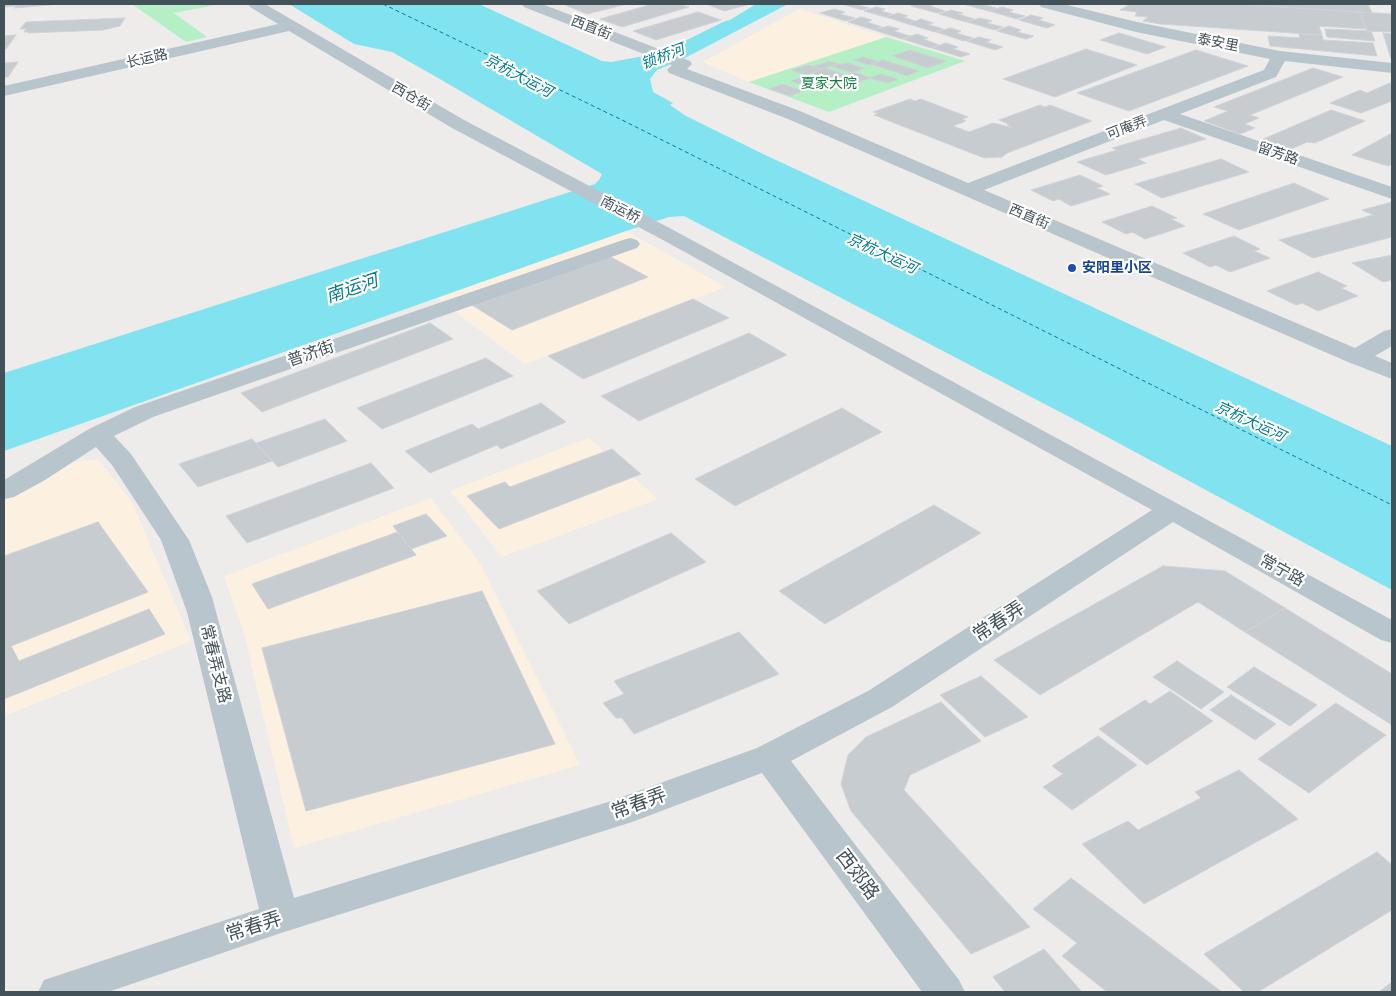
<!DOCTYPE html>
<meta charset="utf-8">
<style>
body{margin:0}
#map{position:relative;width:1396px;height:996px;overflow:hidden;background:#eeebeb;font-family:"Open Sans",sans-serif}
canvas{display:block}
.frame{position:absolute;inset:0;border:5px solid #435159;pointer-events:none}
</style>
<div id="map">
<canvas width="1396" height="996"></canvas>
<div class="frame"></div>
</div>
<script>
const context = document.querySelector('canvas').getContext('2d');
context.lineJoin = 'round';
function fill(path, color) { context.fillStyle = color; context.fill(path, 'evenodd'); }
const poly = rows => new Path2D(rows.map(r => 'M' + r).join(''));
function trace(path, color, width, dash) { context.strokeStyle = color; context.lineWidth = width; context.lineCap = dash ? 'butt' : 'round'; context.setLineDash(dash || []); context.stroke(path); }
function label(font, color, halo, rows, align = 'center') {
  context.font = font + ' "Open Sans","Noto Sans SC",sans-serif'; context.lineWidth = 4.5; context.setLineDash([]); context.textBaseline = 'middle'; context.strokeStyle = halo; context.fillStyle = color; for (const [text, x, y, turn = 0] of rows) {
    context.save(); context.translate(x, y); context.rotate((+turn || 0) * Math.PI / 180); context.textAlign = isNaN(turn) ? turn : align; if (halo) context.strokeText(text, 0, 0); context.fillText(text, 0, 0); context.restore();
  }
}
fill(poly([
 [799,9,886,37,749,82,703,62],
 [626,231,726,287,525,364,437,298],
 [589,438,658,499,502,557,450,491],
 [98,459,132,502,191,641,4,716,4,501,65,463],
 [431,498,480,563,580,765,294,848,244,633,224,576]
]), '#fcf1e1');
fill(poly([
 [132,4,221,4,174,13,207,37,186,42],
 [886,37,965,61,829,112,749,82]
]), '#b5efc6');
fill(poly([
 [289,4,479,4,602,61,611,62,644,56,675,46,723,22,730,20,756,4,788,4,683,59,657,70,650,79,653,92,673,103,670,105,686,116,763,154,1392,446,1392,590,1083,424,684,216,669,217,626,231,4,451,4,373,595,184,599,180,602,174,433,75,392,52,354,44]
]), '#80e3ef');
trace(poly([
 [383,4,622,120,1392,505]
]), '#087c8b', 1, [4, 3]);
const building = poly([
 [4,4,61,4,14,8,16,6,4,7,4,4],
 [570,4,627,4,587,14,565,5,570,4],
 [653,4,678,4,689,7,622,27,600,19,653,4],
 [706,4,750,4,724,11,706,4],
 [841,4,860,4,858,5,869,8,862,10,841,4],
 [917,4,935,4,930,6,945,11,937,13,911,6,917,4],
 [963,4,981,4,996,8,988,11,963,4],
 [1131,4,1235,4,1359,12,1366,29,1319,26,1322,35,1161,24,1143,21,1148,17,1135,16,1137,12,1120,10,1131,4],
 [1235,4,1368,4,1372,13,1359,12,1235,4],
 [876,7,885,9,881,11,892,14,885,17,864,11,876,7],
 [1002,7,1013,10,1009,12,1025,16,1017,19,989,11,1002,7],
 [834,9,845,12,840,14,855,18,846,21,820,13,834,9],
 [951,10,963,13,958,14,974,19,966,22,939,14,951,10],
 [698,12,721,20,656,40,633,31,698,12],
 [1359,12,1392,14,1392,32,1367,31,1359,12],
 [898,13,908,16,903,17,915,21,908,24,886,17,898,13],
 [1031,15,1043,18,1039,20,1055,25,1047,28,1019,20,1031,15],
 [861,17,872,20,867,22,882,27,874,30,848,22,861,17],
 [125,18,120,26,103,30,28,33,29,32,24,32,26,29,20,29,26,22,125,18],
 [980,18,992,21,987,23,1003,27,995,30,967,22,980,18],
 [921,19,933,23,927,24,943,29,935,32,908,24,921,19],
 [888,26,899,29,894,31,910,36,902,39,874,30,888,26],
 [1009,26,1021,30,1017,32,1034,36,1026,39,997,31,1009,26],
 [950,28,961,31,956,33,973,38,964,41,936,32,950,28],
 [1325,29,1371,31,1375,41,1327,37,1325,29],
 [1119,33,1166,47,1147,54,1100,40,1119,33],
 [1383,33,1392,34,1392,59,1391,59,1383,33],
 [917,34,928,38,923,39,939,45,931,48,903,39,917,34],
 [1299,34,1322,35,1323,40,1373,43,1377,56,1270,46,1268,36,1300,38,1299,34],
 [16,35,6,49,4,49,4,36,16,35],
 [979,37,991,40,986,42,1003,47,995,50,966,41,979,37],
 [946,43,958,47,953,49,970,54,961,57,932,48,946,43],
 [1086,49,1137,65,1055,97,1003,79,1086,49],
 [909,50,946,61,928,68,892,56,909,50],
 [1196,50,1248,66,1129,111,1077,93,1196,50],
 [863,57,877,61,878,62,869,65,854,60,863,57],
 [883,60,913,69,919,71,907,76,871,64,883,60],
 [829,61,838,64,821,69,812,67,829,61],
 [18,62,8,77,4,77,4,63,18,62],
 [848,63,862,68,864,68,852,73,831,66,848,63],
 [808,65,821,69,806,75,792,70,808,65],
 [825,68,846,75,832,80,812,73,825,68],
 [1313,68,1343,77,1250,115,1259,118,1244,124,1255,128,1240,134,1204,121,1228,111,1214,107,1313,68],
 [854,72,871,78,859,82,842,77,854,72],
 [881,74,894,78,898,79,888,83,870,78,881,74],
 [807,75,828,82,812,88,791,81,807,75],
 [1392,82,1392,101,1361,113,1330,103,1360,90,1367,93,1392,82],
 [782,84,803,91,790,96,769,89,782,84],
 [910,99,915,101,921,99,968,117,962,119,966,121,953,126,969,132,993,123,1013,128,1007,125,1009,124,999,120,1040,105,1045,107,1050,105,1092,121,1007,153,1002,157,984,158,874,115,878,113,873,112,910,99],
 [1331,110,1365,121,1315,143,1307,142,1289,150,1261,140,1331,110],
 [1181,128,1206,139,1138,159,1146,163,1106,175,1077,162,1117,150,1112,148,1181,128],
 [1392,133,1392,164,1388,166,1352,155,1392,133],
 [1221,159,1249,172,1162,198,1135,184,1221,159],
 [1080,175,1103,186,1097,188,1110,194,1071,206,1059,199,1053,201,1031,190,1080,175],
 [1294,183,1329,199,1239,230,1203,214,1294,183],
 [1392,202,1392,237,1313,258,1279,240,1373,215,1362,210,1392,202],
 [1152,206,1177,218,1171,219,1185,226,1145,239,1132,232,1126,234,1102,222,1152,206],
 [1234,236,1260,249,1254,251,1270,258,1230,272,1216,265,1210,267,1183,253,1234,236],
 [607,255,648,277,512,330,472,305,607,255],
 [1392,255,1392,280,1383,282,1352,263,1392,255],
 [1318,272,1347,286,1341,288,1358,296,1318,311,1302,303,1296,305,1267,291,1318,272],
 [693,299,729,318,583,379,548,356,693,299],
 [430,323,453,339,262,412,241,393,430,323],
 [749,333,787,355,639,421,601,396,749,333],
 [486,358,513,376,382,429,357,408,486,358],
 [541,403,566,422,501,449,497,445,430,473,405,451,472,424,478,429,541,403],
 [842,408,882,432,735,506,695,479,842,408],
 [325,419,347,441,278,467,256,443,325,419],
 [252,439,272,461,198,487,179,464,252,439],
 [612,449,641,474,499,529,467,496,505,482,510,487,612,449],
 [371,463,394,488,247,543,226,516,371,463],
 [934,505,981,533,825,624,779,591,934,505],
 [426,514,447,536,411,549,393,526,426,514],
 [98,522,148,592,11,646,19,661,149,609,165,634,4,699,4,556,98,522],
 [398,532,416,555,268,609,252,584,398,532],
 [671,533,706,562,569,624,537,591,671,533],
 [1163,566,1225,571,1285,608,1245,632,1198,602,1040,695,994,660,1163,566],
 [482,591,555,744,306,811,262,648,482,591],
 [1285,608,1392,674,1392,725,1245,632,1285,608],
 [739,632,779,674,634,734,622,718,616,718,603,703,624,694,614,681,739,632],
 [1177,661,1224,692,1201,709,1153,677,1177,661],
 [1254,667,1317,705,1290,726,1227,687,1254,667],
 [981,676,1028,717,985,737,940,695,981,676],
 [1170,691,1213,721,1147,765,1099,729,1145,700,1150,704,1170,691],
 [1231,695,1276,724,1255,740,1210,710,1231,695],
 [941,702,981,741,910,775,904,790,1030,927,971,954,851,811,841,784,848,755,866,737,941,702],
 [1336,703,1386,735,1309,793,1258,759,1336,703],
 [1098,736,1137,765,1072,810,1043,787,1063,774,1052,766,1098,736],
 [1239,770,1298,819,1144,904,1082,844,1128,821,1138,830,1201,798,1195,792,1239,770],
 [1377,852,1392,865,1392,910,1258,992,1244,992,1204,954,1377,852],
 [1071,878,1222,992,1107,992,1062,956,1077,943,1033,909,1071,878],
 [1044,949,1082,992,1005,992,993,977,1044,949],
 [1392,982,1392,992,1379,992,1392,982]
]);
fill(building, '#c7ccd1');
trace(building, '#cfd2d7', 1);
fill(poly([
 [248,4,265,4,464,120,677,232,1392,620,1392,643,1381,640,1173,522,892,707,791,761,959,980,965,992,922,992,762,773,632,822,281,933,108,992,38,992,44,980,259,909,187,612,161,540,112,465,96,447,45,480,14,497,4,499,4,480,89,429,135,407,623,240,630,238,637,240,640,244,637,248,153,417,114,436,131,454,189,540,212,597,294,898,608,802,757,748,868,691,1152,510,663,240,452,128,289,31,4,96,4,86,278,24,250,7,248,4],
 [522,4,542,4,690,61,692,64,687,69,800,111,968,183,1264,70,1270,59,1136,32,1041,7,1039,4,1063,4,1137,22,1280,51,1392,63,1392,73,1285,61,1276,77,1180,114,1392,187,1392,199,1164,120,984,190,1355,348,1384,331,1392,329,1392,346,1375,356,1392,363,1392,379,1348,362,788,119,669,73,667,70,672,65,524,7,522,4]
]), '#b8c5cc');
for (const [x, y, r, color] of [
 [1072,268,5,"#1a4fb4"]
]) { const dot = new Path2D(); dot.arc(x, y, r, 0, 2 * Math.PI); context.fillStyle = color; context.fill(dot); trace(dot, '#fff', 2); }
label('14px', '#435159', '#fff', [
 ["西直街",591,28,21],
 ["泰安里",1218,43,11],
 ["长运路",147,59,-13],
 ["西仓街",411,97,30],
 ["可庵弄",1127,128,-21],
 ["留芳路",1278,154,19],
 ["南运桥",620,210,27],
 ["西直街",1029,217,23]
]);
label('14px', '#127c3c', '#fff', [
 ["夏家大院",829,84]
]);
label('bold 14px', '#164399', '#fff', [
 ["安阳里小区",1082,268]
], 'left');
label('italic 15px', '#087c8b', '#fff', [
 ["锁桥河",663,57,-21],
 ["京杭大运河",518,76,28],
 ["京杭大运河",882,254,25],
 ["京杭大运河",1250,422,25]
]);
label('16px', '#435159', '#fff', [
 ["普济街",311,354,-19],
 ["常宁路",1282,571,29],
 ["常春弄支路",215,664,76]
]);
label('italic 18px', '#087c8b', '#fff', [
 ["南运河",352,289,-19]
]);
label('19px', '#435159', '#fff', [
 ["常春弄",999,622,-33],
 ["常春弄",639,804,-20],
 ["西郊路",857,875,53],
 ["常春弄",254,927,-18]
]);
</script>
